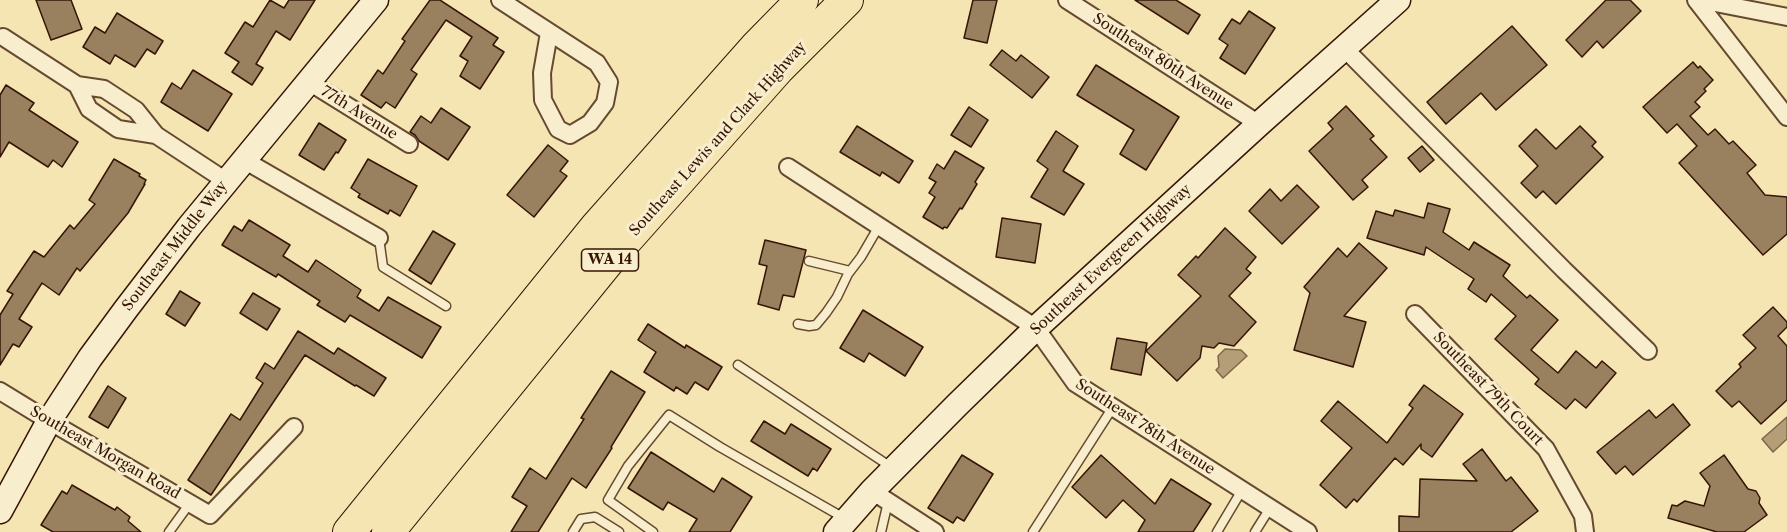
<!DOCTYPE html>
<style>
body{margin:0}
canvas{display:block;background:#f4e5b2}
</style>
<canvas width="1787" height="532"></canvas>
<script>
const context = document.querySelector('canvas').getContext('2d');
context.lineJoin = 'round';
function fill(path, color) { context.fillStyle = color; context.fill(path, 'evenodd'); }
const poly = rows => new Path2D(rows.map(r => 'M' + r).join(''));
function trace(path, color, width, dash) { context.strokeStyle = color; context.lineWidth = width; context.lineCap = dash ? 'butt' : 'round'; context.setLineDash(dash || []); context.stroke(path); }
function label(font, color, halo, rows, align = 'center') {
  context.font = font + ' "Libre Caslon Text",serif'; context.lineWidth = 6; context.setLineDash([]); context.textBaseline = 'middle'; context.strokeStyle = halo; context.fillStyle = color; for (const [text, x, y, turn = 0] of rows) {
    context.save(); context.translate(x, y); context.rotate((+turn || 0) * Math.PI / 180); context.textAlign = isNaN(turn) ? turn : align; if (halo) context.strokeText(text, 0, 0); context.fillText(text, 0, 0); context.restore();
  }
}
const water = poly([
 [1225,349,1241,350,1247,356,1223,378,1216,370,1219,367,1218,356,1225,349],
 [1787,417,1787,439,1773,452,1762,439,1787,417]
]);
fill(water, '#b39e78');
trace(water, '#81674a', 1.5);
const building = poly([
 [36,0,71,0,82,29,51,40,36,0],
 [270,0,284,8,289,0,315,0,290,40,276,31,256,64,263,68,252,85,232,72,239,62,225,53,245,22,253,27,270,0],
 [430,0,440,0,498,38,493,45,504,52,480,89,460,76,468,61,460,56,472,37,446,20,411,70,417,74,395,108,386,102,381,108,361,95,378,70,383,74,405,41,402,39,430,0],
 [973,0,997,0,987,43,964,38,973,0],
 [1135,0,1176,0,1200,15,1188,34,1135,0],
 [1606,0,1630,0,1641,11,1603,48,1597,41,1582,57,1566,40,1606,0],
 [1249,11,1275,28,1245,74,1220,58,1228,45,1219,39,1232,19,1240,24,1249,11],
 [117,13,163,41,155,54,147,49,135,67,115,55,110,64,83,47,95,27,105,33,117,13],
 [1512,26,1547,65,1496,110,1481,93,1446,124,1427,102,1512,26],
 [1002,50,1016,61,1021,55,1049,77,1032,98,990,65,1002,50],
 [1693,62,1698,68,1700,66,1713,80,1704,89,1706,91,1695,102,1700,107,1690,116,1708,135,1715,129,1729,144,1733,141,1756,165,1747,173,1765,195,1787,197,1787,234,1763,255,1679,163,1697,146,1677,124,1667,133,1643,107,1693,62],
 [1096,65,1179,117,1146,170,1120,154,1134,130,1077,95,1096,65],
 [193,70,232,94,208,131,161,102,172,83,181,89,193,70],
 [6,85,34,103,29,110,78,142,62,167,53,160,48,167,9,142,0,157,0,95,6,85],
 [1346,106,1374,136,1370,139,1387,157,1362,180,1368,187,1353,200,1309,151,1333,129,1328,123,1346,106],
 [969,107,988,120,971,147,951,135,969,107],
 [441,108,470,127,448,160,419,141,415,135,410,132,421,116,431,123,441,108],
 [319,123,346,140,338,153,336,152,324,170,299,155,319,123],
 [857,126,913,161,899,183,882,172,880,176,840,152,857,126],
 [1580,126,1596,142,1592,146,1603,157,1556,204,1543,191,1536,198,1521,183,1538,166,1519,146,1536,129,1556,149,1580,126],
 [1056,131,1078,146,1063,171,1084,184,1064,215,1031,197,1048,169,1037,161,1056,131],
 [548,145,568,161,560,171,567,176,534,217,507,195,548,145],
 [1422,146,1434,160,1420,172,1408,158,1422,146],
 [955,151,984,168,975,182,977,184,962,209,960,208,947,228,944,227,943,229,923,217,935,197,929,193,936,182,929,178,937,164,944,169,955,151],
 [114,159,140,174,139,176,146,180,144,184,145,184,128,213,80,271,77,268,59,295,42,283,19,319,32,327,19,347,13,344,0,365,0,315,13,294,7,291,34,251,44,257,70,225,74,229,95,204,89,200,114,159],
 [368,159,417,186,400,216,390,210,388,214,358,197,360,194,351,188,368,159],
 [1297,185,1319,207,1282,244,1249,211,1270,189,1281,201,1297,185],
 [1428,203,1450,209,1443,232,1469,250,1474,242,1510,265,1503,276,1527,298,1530,295,1558,320,1531,350,1558,373,1576,351,1596,368,1602,361,1616,373,1586,408,1575,399,1566,409,1535,384,1539,379,1495,339,1516,316,1491,294,1486,302,1468,289,1474,279,1426,247,1424,255,1367,238,1376,211,1393,216,1395,210,1424,218,1428,203],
 [1002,218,1041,224,1035,263,996,257,1002,218],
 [249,220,290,245,283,256,308,272,316,260,361,290,357,297,379,311,388,297,441,327,422,358,350,315,345,322,317,305,320,301,278,274,276,277,222,245,234,226,242,231,249,220],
 [1225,228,1256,257,1246,269,1251,273,1229,296,1256,322,1234,346,1219,343,1214,348,1202,346,1200,358,1177,381,1146,351,1201,296,1178,275,1196,256,1198,258,1225,228],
 [433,231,455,244,431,284,409,270,433,231],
 [765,240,806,250,794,297,783,295,779,310,758,304,767,266,759,264,765,240],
 [1359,243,1387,268,1344,316,1366,322,1353,367,1294,350,1310,293,1304,287,1338,248,1347,257,1359,243],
 [180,291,200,303,185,326,166,314,180,291],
 [253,293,280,309,267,330,240,313,253,293],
 [1773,307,1787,322,1787,327,1778,336,1787,346,1787,400,1761,424,1739,401,1732,407,1716,391,1741,367,1739,364,1756,348,1743,335,1773,307],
 [863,310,923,347,905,376,869,353,864,362,840,348,863,310],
 [648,324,685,348,686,345,722,367,708,390,695,382,687,394,676,387,674,391,644,372,656,352,638,340,648,324],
 [298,331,334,354,338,348,386,378,374,396,356,385,355,386,305,355,211,495,188,480,231,414,240,420,263,383,256,378,265,363,274,369,298,331],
 [1117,338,1147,343,1141,375,1111,369,1117,338],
 [611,371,645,392,611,447,612,448,586,488,572,478,538,532,511,532,527,506,512,497,530,468,546,479,584,419,581,418,611,371],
 [1424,385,1463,414,1432,457,1421,449,1421,444,1403,465,1395,458,1357,502,1354,499,1346,508,1320,485,1352,448,1321,421,1338,401,1387,443,1413,408,1409,405,1424,385],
 [108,386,126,398,108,428,89,417,108,386],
 [1673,404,1690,425,1633,475,1625,466,1616,474,1597,452,1649,410,1656,418,1673,404],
 [764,421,785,434,791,424,831,449,817,471,813,468,808,476,751,441,764,421],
 [1482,449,1506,481,1511,477,1538,511,1511,532,1399,532,1399,516,1419,517,1420,479,1477,481,1463,464,1482,449],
 [651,452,714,492,722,478,752,497,730,532,689,532,697,519,668,502,663,510,628,488,651,452],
 [962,455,993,474,964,521,957,517,953,523,928,508,962,455],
 [1101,455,1155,504,1171,479,1211,504,1193,532,1138,532,1145,520,1123,500,1106,518,1072,487,1101,455],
 [1724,455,1748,489,1756,491,1760,498,1759,503,1767,515,1744,532,1717,532,1668,518,1672,505,1677,506,1685,501,1704,506,1710,486,1700,473,1724,455],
 [72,485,115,510,117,507,130,517,128,521,141,532,53,532,41,525,62,491,67,494,72,485]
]);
fill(building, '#99815f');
trace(building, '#361506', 1.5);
const lane = poly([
 [379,238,383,267,446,306],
 [809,261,850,271],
 [798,324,809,326,816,325,826,313,837,297,848,274,861,257,879,226],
 [738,365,891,467],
 [169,532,190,503],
 [573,532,581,519,595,517,619,532],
 [653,532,608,500,628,466,669,415,720,447,844,518],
 [881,532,888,502],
 [1033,532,1113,407],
 [1217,532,1242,490],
 [1255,532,1270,508]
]);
const street = poly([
 [500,0,597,63,609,82,605,103,590,123,570,135,558,129,543,100,542,73,549,33],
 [1067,0,1259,124],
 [1696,0,1787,117],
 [1700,0,1787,17],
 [3,37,77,85,104,89,136,110,156,135,226,181],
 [1345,49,1564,270,1648,351],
 [309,82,409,144],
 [77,85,89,109,118,129,156,135],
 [244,160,379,238],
 [788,167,1036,328,1075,383,1308,532],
 [1415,314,1546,449,1583,516,1585,532],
 [0,391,49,421,210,515,294,427],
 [872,491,935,532]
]);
const secondary = poly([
 [0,511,49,421,90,358,126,309,189,227,376,0],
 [836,532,872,491,957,405,1036,328,1259,124,1398,0]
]);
const highway = poly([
 [349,532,597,226,755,48,802,0],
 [388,532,619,248,778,69,847,0]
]);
trace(lane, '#664931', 11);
trace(street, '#664931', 20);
trace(secondary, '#361506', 27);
trace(highway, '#361506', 34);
trace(lane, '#f8eecd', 8);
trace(street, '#f8eecd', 16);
trace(secondary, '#f8eecd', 24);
trace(highway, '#f4e5b2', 32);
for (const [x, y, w] of [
 [610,260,57]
]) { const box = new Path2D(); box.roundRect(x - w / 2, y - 11, w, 22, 4.5); context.fillStyle = '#f8eecd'; context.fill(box); trace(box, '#361506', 1.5); }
label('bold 14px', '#361506', null, [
 ["WA 14",610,260]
]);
label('15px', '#361506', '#f8eecd', [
 ["Southeast 80th Avenue",1163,62,33],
 ["77th Avenue",359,113,32],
 ["Southeast Lewis and Clark Highway",718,139,-48],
 ["Southeast Middle Way",175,246,-52],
 ["Southeast Evergreen Highway",1111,260,-43],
 ["Southeast 79th Court",1488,389,46],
 ["Southeast 78th Avenue",1145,427,33],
 ["Southeast Morgan Road",105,453,30]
]);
</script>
